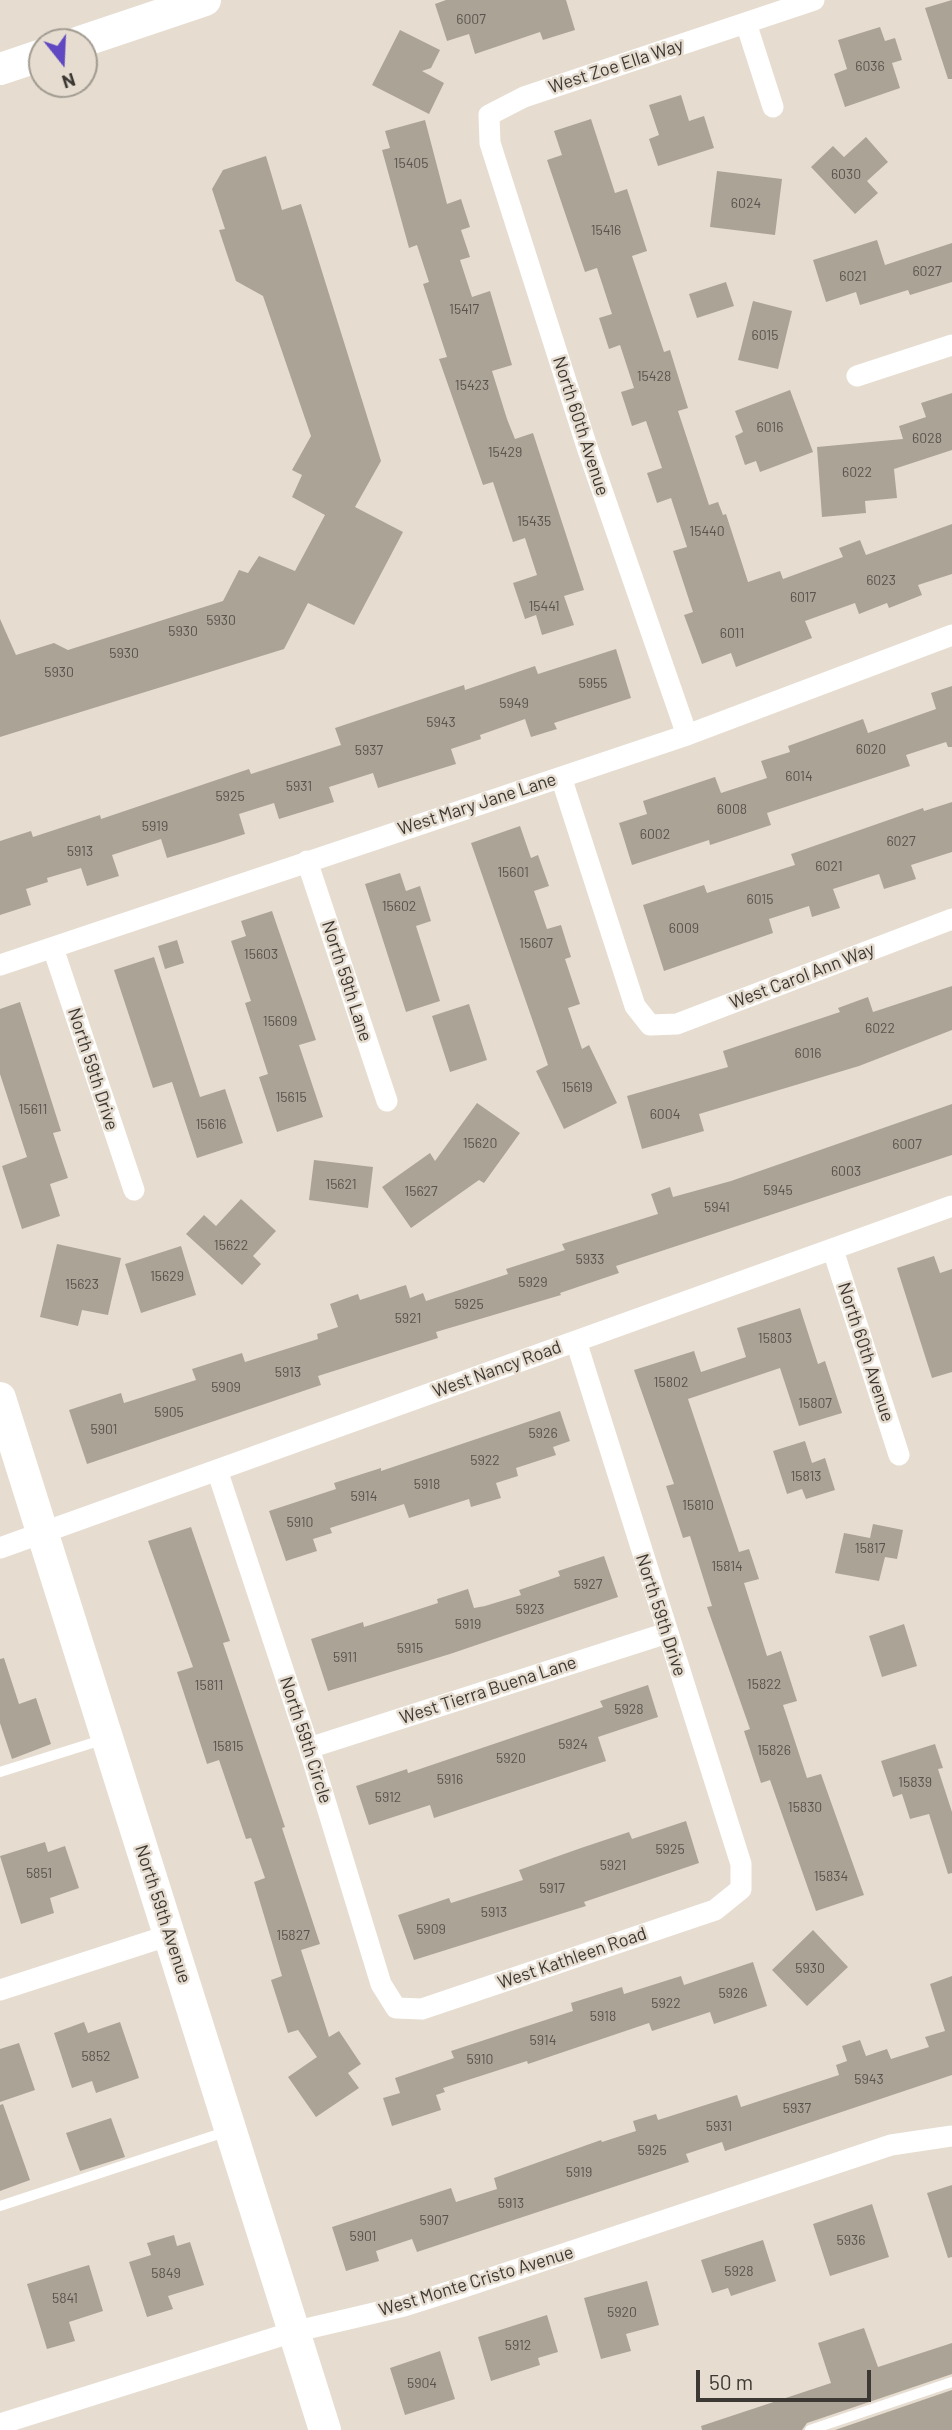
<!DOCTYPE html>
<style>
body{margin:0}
#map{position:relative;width:952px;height:2430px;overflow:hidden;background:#e6ddd0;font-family:Barlow,sans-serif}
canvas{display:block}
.north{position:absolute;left:28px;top:28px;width:70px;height:70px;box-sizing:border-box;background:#e6ddd0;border:2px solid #a29b91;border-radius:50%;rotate:162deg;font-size:19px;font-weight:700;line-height:28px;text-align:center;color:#3c3833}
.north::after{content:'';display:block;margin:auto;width:24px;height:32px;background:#5f48c1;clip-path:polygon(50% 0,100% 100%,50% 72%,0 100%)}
.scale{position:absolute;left:696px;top:2370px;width:175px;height:32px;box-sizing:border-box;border:4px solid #3c3833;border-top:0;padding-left:9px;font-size:21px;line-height:24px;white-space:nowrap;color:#3c3833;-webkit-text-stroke:5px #e6ddd0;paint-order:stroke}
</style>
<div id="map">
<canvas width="952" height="2430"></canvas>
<div class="north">N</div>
<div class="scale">50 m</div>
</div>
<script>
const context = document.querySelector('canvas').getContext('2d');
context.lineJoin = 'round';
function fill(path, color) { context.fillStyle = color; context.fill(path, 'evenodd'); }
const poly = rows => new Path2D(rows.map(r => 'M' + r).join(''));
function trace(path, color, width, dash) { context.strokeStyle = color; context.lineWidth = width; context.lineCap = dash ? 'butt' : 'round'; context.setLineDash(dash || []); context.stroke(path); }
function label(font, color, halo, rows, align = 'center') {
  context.font = font + ' Barlow,sans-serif'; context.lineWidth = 5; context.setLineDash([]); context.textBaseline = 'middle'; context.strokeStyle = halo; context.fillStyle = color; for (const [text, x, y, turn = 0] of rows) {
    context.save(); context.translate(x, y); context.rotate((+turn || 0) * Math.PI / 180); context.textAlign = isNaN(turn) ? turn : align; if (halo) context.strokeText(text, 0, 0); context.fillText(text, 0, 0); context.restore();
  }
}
fill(poly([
 [446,0,566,0,575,30,543,40,540,32,475,54,469,34,447,41,435,4],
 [952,0,952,79,948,79,925,8],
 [880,27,885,41,895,38,902,60,892,63,900,88,845,107,834,74,847,69,838,40],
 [400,30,440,50,431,68,422,71,444,83,429,114,372,85],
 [681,95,689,121,704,116,714,148,658,166,649,139,659,135,649,105],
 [591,119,615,193,627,189,647,251,632,256,664,352,670,350,688,408,678,411,709,505,718,502,723,515,726,514,748,582,780,571,783,579,843,557,839,548,860,540,866,555,952,524,952,574,918,585,922,595,889,608,887,603,859,614,855,603,805,621,812,638,736,667,731,653,702,664,684,615,693,612,673,551,687,547,671,498,657,503,647,473,662,468,646,421,632,426,621,392,634,388,620,345,609,349,599,318,612,314,597,268,585,272,547,160,562,155,554,131],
 [425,120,447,204,461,199,470,227,461,230,470,257,460,260,472,297,490,291,512,365,492,371,507,419,515,439,533,433,584,590,564,596,574,625,542,635,536,615,525,619,513,583,537,575,525,538,513,542,493,482,483,485,439,359,447,357,423,284,429,282,417,245,409,248,382,150,390,148,385,131],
 [866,137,888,162,867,181,878,193,855,214,811,167,833,146,844,157],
 [266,156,282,210,301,204,381,461,355,507,403,532,354,625,308,603,284,649,0,737,0,619,16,655,54,643,68,650,223,601,239,570,248,573,259,556,295,571,325,515,292,497,302,475,292,470,311,436,263,296,236,281,219,230,225,229,212,189,223,170],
 [717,171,782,179,775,235,710,227],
 [877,240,885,265,952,243,952,282,910,295,908,290,860,305,856,292,826,302,813,260],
 [726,282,734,306,697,318,689,294],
 [753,301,792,311,778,369,738,360],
 [790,390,813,452,760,472,756,461,745,465,735,436,743,432,735,411],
 [952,393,952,450,894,469,897,498,865,501,866,513,822,517,817,447,903,439,899,426,926,417,921,403],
 [616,649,631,698,554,723,557,729,531,737,525,719,480,735,481,739,451,749,456,764,378,788,373,773,329,787,334,802,279,819,274,803,239,814,245,834,217,843,167,858,161,839,112,855,119,876,87,886,81,868,47,878,48,882,26,889,31,905,0,915,0,841,31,831,33,837,100,815,101,819,249,769,251,774,341,745,335,728,464,685,465,690,535,666,538,674],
 [952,686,952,747,948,747,946,742,906,755,910,766,767,813,771,825,710,845,709,840,632,865,619,823,647,814,643,801,715,777,721,793,767,778,761,761,790,752,788,746,863,719,868,733,936,709,931,693],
 [952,802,952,852,911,865,916,879,884,889,879,874,833,889,840,908,812,917,809,906,769,919,773,933,664,971,643,905,704,885,707,893,795,865,791,854,923,808,924,811],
 [520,826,531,858,538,855,549,886,534,891,547,929,561,925,571,957,565,959,580,1004,568,1008,582,1049,589,1045,617,1103,564,1129,536,1071,548,1065,471,843],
 [400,873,406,891,420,886,431,921,416,926,440,1001,406,1012,365,884],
 [272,911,316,1040,299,1045,323,1117,277,1132,259,1077,268,1074,245,1003,251,1001,231,941,246,936,241,921],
 [177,940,184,963,165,969,158,946],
 [154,957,200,1097,225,1089,243,1143,197,1158,172,1082,153,1088,114,970],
 [952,986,952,1030,859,1066,699,1114,704,1131,642,1149,627,1096,728,1067,723,1051,840,1012,838,1008,868,997,873,1012],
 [20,1002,61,1131,53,1133,68,1178,50,1184,60,1216,22,1229,2,1166,27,1157,0,1074,0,1009],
 [469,1004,487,1060,450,1072,432,1016],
 [477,1103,520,1133,484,1183,479,1180,411,1228,382,1187,430,1153,435,1161],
 [952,1104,952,1155,616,1266,619,1273,560,1293,561,1295,436,1332,438,1338,318,1376,321,1385,87,1464,69,1410,121,1393,124,1403,196,1380,192,1369,242,1353,245,1362,318,1339,317,1334,338,1327,330,1304,358,1294,360,1300,406,1285,410,1298,423,1293,426,1301,508,1274,506,1269,565,1250,562,1244,658,1214,651,1194,670,1187,673,1197,731,1181],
 [314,1160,373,1167,368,1208,309,1200],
 [241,1199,276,1231,253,1256,261,1264,242,1285,186,1234,204,1215,216,1226],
 [57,1244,121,1258,108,1315,82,1310,78,1326,40,1317],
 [181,1246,196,1295,141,1313,125,1264],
 [934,1256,940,1273,952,1269,952,1372,932,1378,897,1268],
 [800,1308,818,1364,825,1361,842,1413,799,1426,780,1368,688,1399,739,1552,749,1549,759,1579,744,1583,767,1656,781,1651,797,1701,783,1705,807,1778,821,1774,864,1895,816,1911,770,1780,761,1783,744,1731,750,1729,707,1607,712,1606,690,1536,683,1538,666,1486,674,1484,634,1370,694,1351,701,1372,746,1357,737,1328],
 [560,1411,570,1441,553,1447,556,1455,516,1468,518,1476,496,1483,501,1498,471,1507,469,1499,409,1518,404,1504,330,1528,332,1533,313,1539,317,1551,286,1561,269,1511,336,1489,334,1483,381,1468,381,1471],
 [805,1441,812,1463,825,1458,835,1490,806,1499,802,1489,787,1494,773,1451],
 [873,1524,903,1530,897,1559,885,1557,879,1581,835,1573,844,1533,870,1538],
 [191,1527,230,1641,223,1643,285,1827,282,1828,320,1944,301,1950,329,2037,339,2031,361,2064,348,2073,359,2088,316,2117,288,2077,317,2057,298,2030,288,2033,271,1980,282,1976,254,1882,265,1878,251,1838,246,1839,219,1760,207,1764,177,1672,193,1667,148,1541],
 [604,1556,618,1597,450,1654,328,1691,311,1639,363,1622,364,1627,438,1603,437,1599,468,1589,474,1608,485,1606,521,1595,519,1590,560,1576,558,1571],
 [904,1624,917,1666,882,1677,869,1636],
 [4,1658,19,1704,36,1698,51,1744,12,1759,0,1723,0,1659],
 [648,1685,658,1717,598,1737,606,1761,434,1818,430,1805,369,1825,356,1786,407,1769,408,1773,603,1707,600,1701],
 [935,1744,943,1768,938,1769,952,1812,952,1873,948,1874,929,1814,910,1819,902,1794,893,1797,881,1761],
 [686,1821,699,1863,584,1902,586,1906,414,1960,398,1915,449,1898,451,1903,523,1880,519,1870,581,1848,629,1832,632,1839],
 [45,1842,48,1852,65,1846,79,1888,50,1898,54,1913,21,1924,0,1856],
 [813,1930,848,1967,807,2006,772,1970],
 [753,1962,767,2006,714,2024,710,2012,652,2031,649,2023,528,2064,527,2061,443,2088,445,2092,436,2095,441,2110,392,2126,383,2098,400,2093,395,2078,454,2058,451,2051,573,2011,571,2003,622,1987,624,1994,681,1976,684,1985],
 [952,1976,952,2075,725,2151,722,2142,686,2154,689,2162,417,2252,412,2239,376,2251,379,2261,346,2271,332,2227,451,2188,456,2202,497,2189,494,2178,601,2140,602,2142,636,2131,633,2121,656,2114,658,2120,737,2095,741,2107,839,2075,836,2065,847,2061,842,2046,860,2040,866,2056,887,2049,891,2059,929,2047,925,2037,945,2031,930,1984],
 [84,2022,88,2033,120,2022,139,2078,96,2093,92,2081,72,2088,54,2033],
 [19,2043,35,2090,0,2102,0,2049],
 [3,2104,30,2180,0,2191,0,2105],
 [111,2118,125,2157,80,2171,66,2133],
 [952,2185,952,2257,948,2258,927,2193],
 [872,2204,889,2257,830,2276,813,2224],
 [174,2235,177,2246,190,2242,204,2285,168,2296,173,2309,147,2317,129,2262,151,2255,147,2243],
 [763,2240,776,2281,731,2296,728,2288,712,2293,701,2260],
 [89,2265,103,2311,69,2322,75,2341,47,2349,27,2284],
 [647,2281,659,2325,626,2334,631,2351,601,2359,584,2298],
 [547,2315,558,2352,538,2358,540,2365,491,2381,478,2337],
 [864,2328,878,2367,952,2343,952,2374,807,2423,802,2430,702,2430,701,2426,831,2383,818,2343],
 [440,2351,455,2399,405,2415,390,2368],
 [952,2390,952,2430,835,2430]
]), '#aca397');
trace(poly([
 [0,1772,105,1739],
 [0,2206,228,2131],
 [810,2430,952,2382]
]), '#fff', 10);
trace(poly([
 [746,23,773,107],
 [857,376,952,345],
 [687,735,587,447,490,143,489,115,524,97,814,0],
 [561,777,635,1006,650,1025,677,1024,952,919],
 [307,861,387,1101],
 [53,948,134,1190],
 [0,965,687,735,952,635],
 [833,1250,899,1455],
 [217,1470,309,1748,381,1984,396,2008,422,2009,715,1910,741,1889,741,1864,576,1341],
 [0,1548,952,1206],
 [309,1748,667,1633],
 [0,1990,170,1935],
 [0,2424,293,2332,404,2306,461,2288,891,2145,952,2136]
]), '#fff', 21);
trace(poly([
 [80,42,205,0],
 [0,69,42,55],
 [0,1398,325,2430]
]), '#fff', 32);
label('14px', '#58534c', null, [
 ["6007",471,19],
 ["6036",870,66],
 ["15405",411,163],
 ["6030",846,174],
 ["6024",746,203],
 ["15416",606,230],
 ["6027",927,271],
 ["6021",853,276],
 ["15417",464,309],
 ["6015",765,335],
 ["15428",654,376],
 ["15423",472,385],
 ["6016",770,427],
 ["6028",927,438],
 ["15429",505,452],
 ["6022",857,472],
 ["15435",534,521],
 ["15440",707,531],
 ["6023",881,580],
 ["6017",803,597],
 ["15441",544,606],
 ["5930",221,620],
 ["5930",183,631],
 ["6011",732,633],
 ["5930",124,653],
 ["5930",59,672],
 ["5955",593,683],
 ["5949",514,703],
 ["5943",441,722],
 ["6020",871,749],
 ["5937",369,750],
 ["6014",799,776],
 ["5931",299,786],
 ["5925",230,796],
 ["6008",732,809],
 ["5919",155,826],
 ["6002",655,834],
 ["6027",901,841],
 ["5913",80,851],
 ["6021",829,866],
 ["15601",513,872],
 ["6015",760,899],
 ["15602",399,906],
 ["6009",684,928],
 ["15607",536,943],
 ["15603",261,954],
 ["15609",280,1021],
 ["6022",880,1028],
 ["6016",808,1053],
 ["15619",577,1087],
 ["15615",291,1097],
 ["15611",33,1109],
 ["6004",665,1114],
 ["15616",211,1124],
 ["15620",480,1143],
 ["6007",907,1144],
 ["6003",846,1171],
 ["15621",341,1184],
 ["5945",778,1190],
 ["15627",421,1191],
 ["5941",717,1207],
 ["15622",231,1245],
 ["5933",590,1259],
 ["15629",167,1276],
 ["5929",533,1282],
 ["15623",82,1284],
 ["5925",469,1304],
 ["5921",408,1318],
 ["15803",775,1338],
 ["5913",288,1372],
 ["15802",671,1382],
 ["5909",226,1387],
 ["15807",815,1403],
 ["5905",169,1412],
 ["5901",104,1429],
 ["5926",543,1433],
 ["5922",485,1460],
 ["15813",806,1476],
 ["5918",427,1484],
 ["5914",364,1496],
 ["15810",698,1505],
 ["5910",300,1522],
 ["15817",870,1548],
 ["15814",727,1566],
 ["5927",588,1584],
 ["5923",530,1609],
 ["5919",468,1624],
 ["5915",410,1648],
 ["5911",345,1657],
 ["15822",764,1684],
 ["15811",209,1685],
 ["5928",629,1709],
 ["5924",573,1744],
 ["15815",228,1746],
 ["15826",774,1750],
 ["5920",511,1758],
 ["5916",450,1779],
 ["15839",915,1782],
 ["5912",388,1797],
 ["15830",805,1807],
 ["5925",670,1849],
 ["5921",613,1865],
 ["5851",39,1873],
 ["15834",831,1876],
 ["5917",552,1888],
 ["5913",494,1912],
 ["5909",431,1929],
 ["15827",293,1935],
 ["5930",810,1968],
 ["5926",733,1993],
 ["5922",666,2003],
 ["5918",603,2016],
 ["5914",543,2040],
 ["5852",96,2056],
 ["5910",480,2059],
 ["5943",869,2079],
 ["5937",797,2108],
 ["5931",719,2126],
 ["5925",652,2150],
 ["5919",579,2172],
 ["5913",511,2203],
 ["5907",434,2220],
 ["5901",363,2236],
 ["5936",851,2240],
 ["5928",739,2271],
 ["5849",166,2273],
 ["5841",65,2298],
 ["5920",622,2312],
 ["5912",518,2345],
 ["5904",422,2383]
]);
label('18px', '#3c3833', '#e6ddd0', [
 ["West Zoe Ella Way",616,66,-18],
 ["North 60th Avenue",581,426,72],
 ["West Mary Jane Lane",477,804,-18],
 ["West Carol Ann Way",802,976,-21],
 ["North 59th Lane",347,981,72],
 ["North 59th Drive",93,1069,72],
 ["North 60th Avenue",866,1352,72],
 ["West Nancy Road",497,1369,-20],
 ["North 59th Drive",661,1615,72],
 ["West Tierra Buena Lane",488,1690,-18],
 ["North 59th Circle",306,1740,72],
 ["North 59th Avenue",163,1914,72],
 ["West Kathleen Road",572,1958,-19],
 ["West Monte Cristo Avenue",476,2281,-17]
]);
</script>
